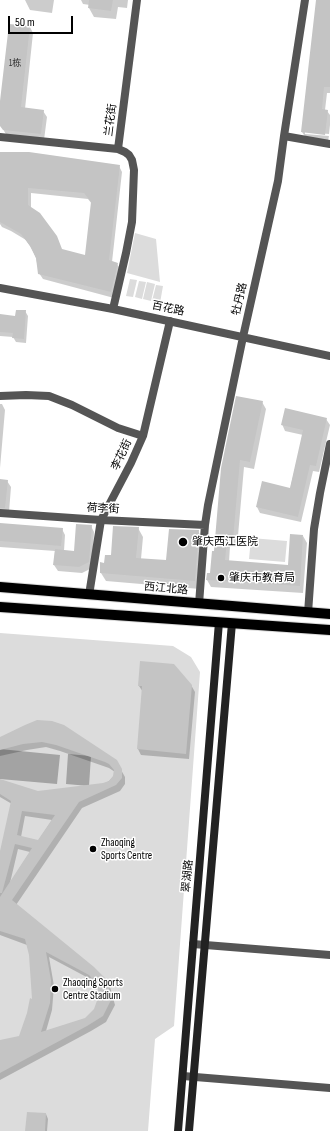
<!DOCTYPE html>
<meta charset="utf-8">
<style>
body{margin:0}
#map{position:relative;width:330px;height:1131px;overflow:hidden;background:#fff;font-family:"Sofia Sans Condensed",sans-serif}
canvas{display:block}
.scale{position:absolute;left:8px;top:16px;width:65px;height:18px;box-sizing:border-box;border:2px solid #000;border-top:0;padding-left:5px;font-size:12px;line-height:14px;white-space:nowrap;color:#000;-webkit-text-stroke:3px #fff;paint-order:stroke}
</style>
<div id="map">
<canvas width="330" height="1131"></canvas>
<div class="scale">50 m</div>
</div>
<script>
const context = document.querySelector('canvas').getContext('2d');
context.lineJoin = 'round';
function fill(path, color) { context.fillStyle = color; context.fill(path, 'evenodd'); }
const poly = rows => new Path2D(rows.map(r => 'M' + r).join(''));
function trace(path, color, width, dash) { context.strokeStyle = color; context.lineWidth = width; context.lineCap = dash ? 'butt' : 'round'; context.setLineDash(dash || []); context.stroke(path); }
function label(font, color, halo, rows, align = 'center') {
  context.font = font + ' "Sofia Sans Condensed","Noto Sans SC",sans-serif'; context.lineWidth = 3; context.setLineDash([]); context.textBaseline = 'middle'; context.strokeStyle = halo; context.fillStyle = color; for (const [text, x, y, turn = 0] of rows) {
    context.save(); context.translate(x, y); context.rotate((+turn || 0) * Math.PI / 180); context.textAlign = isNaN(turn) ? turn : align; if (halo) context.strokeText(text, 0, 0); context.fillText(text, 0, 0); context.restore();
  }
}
fill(poly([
 [135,233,156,239,160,282,127,273],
 [130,279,137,280,133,297,126,296],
 [139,281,146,282,142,299,135,297],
 [147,282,155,284,151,301,143,299],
 [156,285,163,286,160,303,152,301],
 [251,538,287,541,285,562,249,559],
 [0,633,173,646,191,657,200,672,174,1026,155,1039,148,1131,0,1131]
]), '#dcdcdc');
fill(poly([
 [0,749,60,755,57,784,0,779],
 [68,754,91,756,89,786,66,784]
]), '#a3a3a3');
fill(poly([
 [25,0,54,0,52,13,30,10],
 [81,0,128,0,127,8,118,7,116,19,94,17,89,8,90,5,83,4],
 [317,0,330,0,330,93,327,93,325,110,327,111,330,115,330,125,329,134,305,132,305,134,329,136,328,141,306,138,302,132],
 [10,25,30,27,33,33,25,109,43,111,47,117,44,140,7,136,0,124,0,110],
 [0,153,119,166,122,172,112,262,117,264,121,270,114,298,43,279,39,273,36,258,32,249,26,240,11,231,2,227,0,224],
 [31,193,88,199,92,204,86,256,62,250,31,208],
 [25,311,28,316,26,343,16,342,13,337,0,336,0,315,16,317],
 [262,402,266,409,254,469,244,467,237,547,230,546,229,562,289,566,303,536,307,543,303,593,211,587,207,580,211,575,215,552,222,468],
 [0,404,2,404,5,410,0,468],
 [326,419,330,425,319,472,313,471,301,522,260,513,257,507,290,489,303,435,285,431,282,424],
 [0,480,7,481,11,487,9,512,0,511],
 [0,524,62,529,65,535,64,551,75,552,91,526,94,532,92,568,82,573,58,571,54,565,55,551,0,547],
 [138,528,143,537,141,559,167,561,198,531,203,540,200,589,106,581,101,573,105,564],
 [191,685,195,692,189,759,141,755,138,749,143,692,139,686],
 [25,726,116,761,125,777,125,784,120,791,82,808,16,905,106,981,110,987,115,1005,106,1022,91,1031,0,1080,0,1042,20,1037,33,1000,30,955,27,945,0,935,0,856,12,804,0,797,0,780,38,792,104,784,109,781,114,776,115,772,109,768,60,751,46,747,27,750,0,756,0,738],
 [25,816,52,820,38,841,21,837],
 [18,849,30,852,10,883],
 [49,957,94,981,98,986,100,995,95,1009,85,1019,46,1031,52,1010,54,986],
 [46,1114,48,1119,47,1131,26,1131]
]), '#0003');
fill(poly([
 [89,0,113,0,111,11,88,8],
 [316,0,330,0,330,87,324,87,322,109,328,110,325,135,301,132],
 [9,24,30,26,21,107,44,110,41,134,3,130,0,126,0,101],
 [0,152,29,152,120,165,109,260,118,263,111,292,38,274,36,258,30,246,21,234,0,222],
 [28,188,84,193,91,202,85,255,62,249,57,236,40,213,28,205],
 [16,310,26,310,24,339,12,338,13,333,0,332,0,314,15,316],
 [236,396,263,401,250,462,240,460,233,540,227,540,225,560,288,565,290,534,303,535,300,586,206,580,207,573,210,573,212,551,214,551,221,468],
 [285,408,327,418,316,466,310,465,298,517,256,507,262,481,290,488,303,430,281,425],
 [0,479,8,480,5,508,0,508],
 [0,523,63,528,61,546,0,541],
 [76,524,92,525,89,562,79,567,53,565,55,549,74,551],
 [113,526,139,527,136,558,166,560,169,529,199,530,195,581,100,573,100,562,104,563,105,555,111,555],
 [140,661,174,664,192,685,186,754,137,749,142,686,138,686],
 [37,720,52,721,64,725,117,760,122,769,122,778,116,785,79,802,12,900,94,967,107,980,112,998,103,1016,87,1026,0,1073,0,1040,19,1036,27,1013,30,998,32,999,29,955,25,939,0,931,0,897,32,848,15,844,2,893,0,893,0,851,11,801,0,794,0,779,38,791,103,783,109,781,113,776,114,770,109,764,105,762,56,745,42,742,23,744,0,750,0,737,25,725],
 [22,811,55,815,38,840,17,835],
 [46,952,89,975,97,984,99,995,94,1009,85,1018,41,1032,50,1003,51,980],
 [27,1112,46,1113,45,1131,25,1131]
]), '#c4c4c4');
const primary = poly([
 [0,587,330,614],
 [0,607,330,630]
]);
trace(primary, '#dbdbdb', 12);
trace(poly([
 [284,136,330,144],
 [0,137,118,149,125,152,129,155,132,160,134,170,132,222,126,253,113,309],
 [118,149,137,0],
 [0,288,113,309,330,356],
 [0,396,26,395,49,396,72,405,118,428,143,436],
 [0,513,101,520,205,525],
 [89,595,101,520,131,463,143,436,170,321],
 [199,604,205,525,208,505,243,337,278,181,284,136,305,0],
 [308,613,314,529,320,493,330,444],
 [193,944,330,955],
 [183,1076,330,1088]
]), '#555', 8);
trace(poly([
 [178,1131,219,622],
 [189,1131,232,623]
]), '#222', 8);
trace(primary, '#000', 10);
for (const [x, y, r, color] of [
 [183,542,5,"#000"],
 [221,578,4,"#000"],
 [93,849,4,"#000"],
 [55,989,4,"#000"]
]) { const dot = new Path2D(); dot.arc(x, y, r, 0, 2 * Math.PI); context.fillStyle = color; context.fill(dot); trace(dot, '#fff', 1.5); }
label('9px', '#313131', null, [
 ["1栋",15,64]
]);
label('11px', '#000', '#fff', [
 ["兰花街",111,120,-83],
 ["牡丹路",240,299,-77],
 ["百花路",168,309,12],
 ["李花街",122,455,-65],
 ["荷李街",103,509,3],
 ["西江北路",166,589,5],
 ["翠湖路",188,876,-85]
]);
label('11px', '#000', '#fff', [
 ["肇庆西江医院",192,542],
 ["肇庆市教育局",229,578],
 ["Zhaoqing",101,843],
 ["Sports Centre",101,856],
 ["Zhaoqing Sports",63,983],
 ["Centre Stadium",63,996]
], 'left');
</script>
